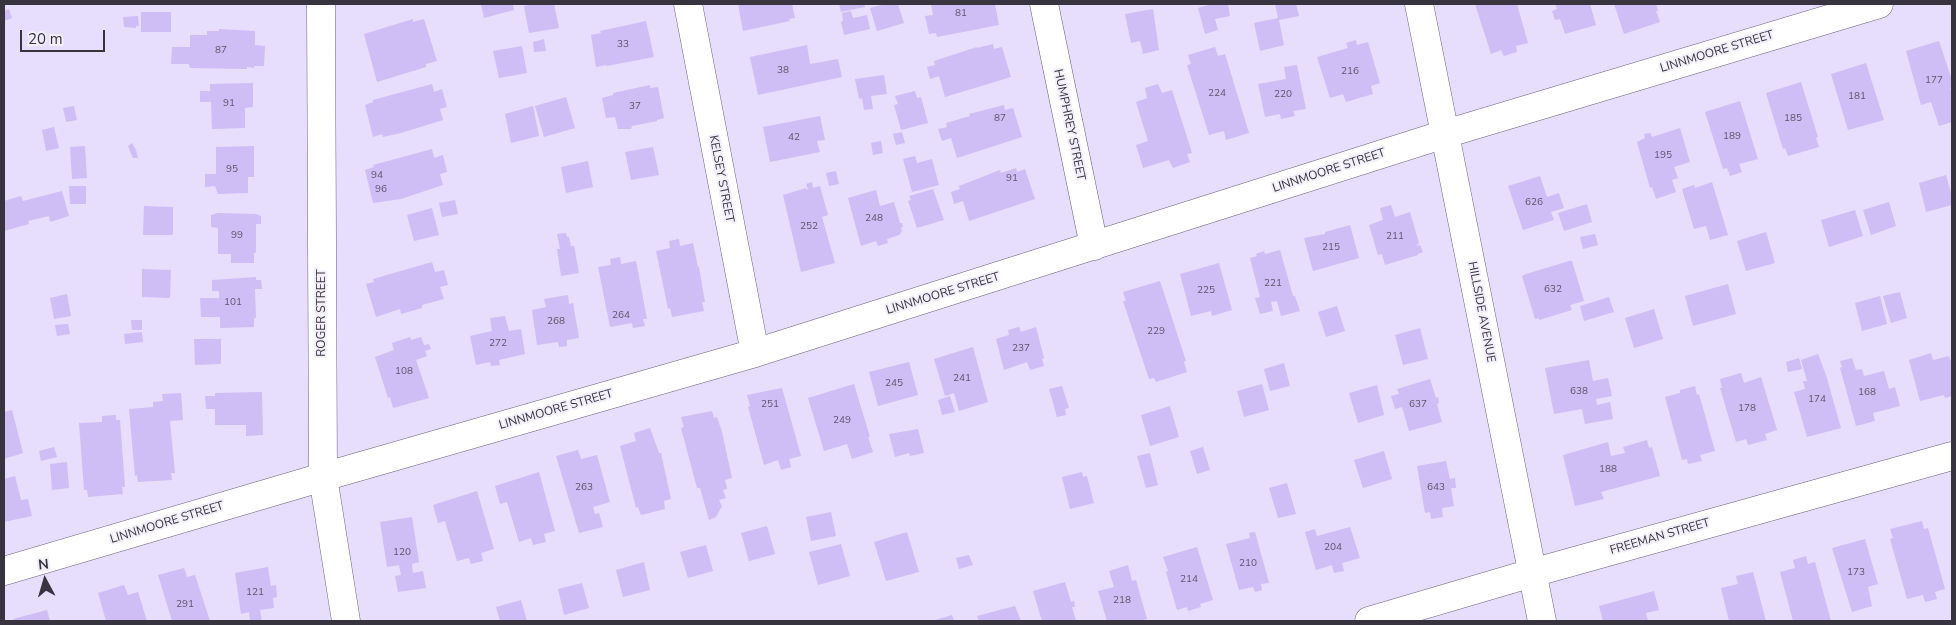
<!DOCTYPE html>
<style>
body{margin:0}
#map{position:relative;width:1956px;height:625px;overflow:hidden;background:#e7ddfc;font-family:"Nunito Sans",sans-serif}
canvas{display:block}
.frame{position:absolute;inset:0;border:5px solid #37333f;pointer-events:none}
.north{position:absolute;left:20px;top:555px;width:50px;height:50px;-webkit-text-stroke:4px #f2eefa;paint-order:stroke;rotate:354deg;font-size:14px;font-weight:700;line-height:20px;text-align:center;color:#37333f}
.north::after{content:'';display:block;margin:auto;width:18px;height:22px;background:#37333f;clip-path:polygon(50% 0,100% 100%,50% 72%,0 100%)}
.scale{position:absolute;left:20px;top:30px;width:85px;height:22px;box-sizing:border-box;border:2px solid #37333f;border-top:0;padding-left:6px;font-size:15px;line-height:18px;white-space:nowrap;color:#37333f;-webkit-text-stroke:4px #f2eefa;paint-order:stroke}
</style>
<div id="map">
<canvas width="1956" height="625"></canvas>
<div class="frame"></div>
<div class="north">N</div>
<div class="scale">20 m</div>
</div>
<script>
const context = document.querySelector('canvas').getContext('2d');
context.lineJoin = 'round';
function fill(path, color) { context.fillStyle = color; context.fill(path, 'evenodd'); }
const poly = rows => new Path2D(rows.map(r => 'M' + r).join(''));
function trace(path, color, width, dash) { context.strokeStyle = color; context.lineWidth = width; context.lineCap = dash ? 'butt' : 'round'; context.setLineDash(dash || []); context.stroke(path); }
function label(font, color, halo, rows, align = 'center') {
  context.font = font + ' "Nunito Sans",sans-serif'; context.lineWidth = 4; context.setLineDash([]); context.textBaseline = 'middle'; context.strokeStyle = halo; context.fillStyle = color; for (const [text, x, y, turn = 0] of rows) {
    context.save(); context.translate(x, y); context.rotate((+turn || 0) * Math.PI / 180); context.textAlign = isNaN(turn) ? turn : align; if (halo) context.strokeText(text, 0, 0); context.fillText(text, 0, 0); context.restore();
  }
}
fill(poly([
 [481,4,513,4,514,10,484,18],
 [533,4,554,4,559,28,529,33,524,6],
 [738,4,792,4,795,18,789,19,790,21,743,31],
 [839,4,864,4,865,7,841,12],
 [886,4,898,4,904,23,877,31,870,8],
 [931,4,995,4,999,25,937,37,936,33,929,34,925,16,933,15],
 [1212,4,1228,4,1230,16,1215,19,1218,30,1205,34,1198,8],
 [1275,4,1296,4,1299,16,1279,20,1284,45,1260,51,1254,23,1278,18],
 [1475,4,1517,4,1528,43,1516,46,1517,52,1504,56,1501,50,1491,54],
 [1555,4,1590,4,1596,25,1565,34,1560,19,1555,20,1552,11,1557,9],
 [1614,4,1656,4,1658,11,1656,11,1660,22,1624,34],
 [9,9,12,18,4,21,4,11],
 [1153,9,1159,50,1143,54,1140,41,1131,43,1125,14],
 [851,11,853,18,867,15,870,29,844,35,841,22,843,21,842,13],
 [141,12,171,12,171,32,141,32],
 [138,16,139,26,136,26,136,28,124,27,123,17],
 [413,19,413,22,424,19,437,61,426,64,426,67,377,82,364,34],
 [646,21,654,57,607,66,606,65,596,67,591,35,601,33,600,31],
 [219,29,255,31,255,45,265,46,264,66,254,66,254,68,247,67,247,69,190,68,189,64,171,64,172,47,190,47,190,35,207,35,207,31,219,31],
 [544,39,546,51,534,52,533,42],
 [1356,40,1357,45,1368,42,1380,83,1371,86,1373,94,1346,102,1343,94,1330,98,1317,57,1348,48,1346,43],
 [1939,41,1952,80,1952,88,1950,88,1952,93,1952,122,1939,126,1931,102,1921,105,1906,51],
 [993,44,994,49,1002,47,1011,77,945,97,939,76,930,79,927,67,935,65,934,61,977,47,977,48],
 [807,45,810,64,838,59,842,77,758,95,750,57],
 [522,46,527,73,499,78,493,51],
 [1215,47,1218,56,1225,54,1249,133,1226,140,1224,131,1209,135,1187,65,1191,64,1188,55],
 [1866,63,1884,120,1848,130,1831,74],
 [1297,65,1306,109,1293,111,1295,116,1281,119,1280,114,1265,117,1258,84,1286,79,1284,67],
 [884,75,887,94,871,96,873,109,864,110,862,98,859,99,855,79],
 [1801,82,1818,137,1816,138,1819,147,1788,156,1785,148,1783,149,1766,93],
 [253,83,253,107,245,108,245,128,212,129,211,102,200,102,200,91,210,91,210,84],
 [432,84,434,92,442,89,447,107,440,109,443,120,401,133,383,137,382,134,373,137,365,105,373,102,373,100],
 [1158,84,1162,93,1172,90,1192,153,1187,154,1190,162,1173,168,1169,160,1143,168,1136,145,1148,141,1136,102,1147,98,1145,88],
 [650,85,650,88,658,87,664,118,657,120,657,121,632,126,631,129,618,129,615,117,606,118,602,98,613,95,613,93],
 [915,91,917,98,921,97,928,123,901,130,894,105,898,104,895,96],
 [566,97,575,128,544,137,535,106],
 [1740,101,1758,159,1739,164,1742,172,1730,176,1727,168,1723,169,1705,112],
 [1004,105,1005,110,1013,108,1022,137,957,158,951,138,942,141,938,129,947,127,946,123,970,116,969,114],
 [74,106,77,120,66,122,63,108],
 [533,106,539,136,511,143,505,114],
 [820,116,825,140,817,141,820,152,770,162,763,127],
 [54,127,59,148,46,151,42,130],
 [1680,128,1690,162,1674,167,1678,178,1672,180,1676,192,1656,199,1652,187,1650,188,1637,142,1645,138,1644,134,1650,133,1652,137],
 [902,132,905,143,896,145,893,134],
 [881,141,883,153,873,155,871,143],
 [132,143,136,150,138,158,133,158,128,146],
 [85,146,87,178,72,179,70,147],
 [254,146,254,177,248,177,248,193,218,194,215,186,205,187,205,174,216,174,216,147],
 [653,147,659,175,631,180,625,152],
 [432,149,434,158,443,155,447,172,440,174,443,185,401,199,373,203,365,170,374,167,373,165],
 [915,156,917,163,932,159,939,185,912,192,903,159],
 [588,161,593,187,566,193,561,167],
 [1016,168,1017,172,1025,169,1035,199,969,221,963,201,954,204,951,192,960,189,959,186,1000,170,1001,173],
 [836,171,839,184,829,186,826,173],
 [1946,175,1952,197,1952,205,1926,212,1919,183],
 [1540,176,1547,197,1559,193,1564,208,1551,212,1554,220,1523,230,1508,186],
 [812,182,813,188,820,186,828,215,822,217,835,263,801,272,783,195,806,188,806,190,808,189,806,184],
 [1712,182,1728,235,1710,240,1706,226,1694,229,1682,189,1694,185,1695,188],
 [69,186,86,186,86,204,70,204],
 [933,189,944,220,917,228,908,201,911,200,909,196],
 [876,190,880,206,894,202,900,223,902,223,903,227,901,228,902,231,899,235,887,239,888,243,878,246,876,241,861,246,848,198],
 [62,191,69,216,50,222,49,216,28,221,29,224,4,231,4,201,21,196,23,201],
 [455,200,458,214,442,217,439,203],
 [1889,202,1896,226,1871,235,1863,210],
 [1587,204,1592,222,1564,231,1558,213],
 [1391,205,1395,217,1410,212,1419,243,1416,246,1420,245,1423,252,1418,254,1418,255,1385,265,1382,254,1378,255,1369,225,1383,220,1380,208],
 [144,206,173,207,173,235,143,235],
 [432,208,439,235,414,241,407,215],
 [1855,210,1863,236,1829,247,1821,220],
 [218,213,256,214,261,216,261,224,256,224,256,253,254,253,254,263,231,263,231,254,218,254,218,228,211,227,211,215],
 [1350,225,1359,258,1313,271,1304,238,1325,234,1325,232],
 [1766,232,1775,263,1746,271,1737,241],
 [566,233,567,237,569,237,571,246,574,246,579,273,561,276,557,249,560,249,557,234],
 [1595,234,1598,245,1583,249,1580,237],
 [679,239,680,246,693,243,698,267,699,267,705,302,702,302,704,311,672,317,670,308,668,309,656,251,670,248,669,241],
 [1280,250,1293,296,1295,296,1300,311,1281,316,1277,301,1271,302,1273,311,1260,314,1255,298,1260,297,1250,258,1257,256,1256,254,1264,251,1265,254],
 [620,257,621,264,636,261,647,319,643,319,645,326,633,328,632,323,610,327,598,267,611,265,610,259],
 [1569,261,1572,261,1584,301,1570,305,1572,310,1539,320,1539,318,1535,319,1522,276,1526,274],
 [432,262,435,272,444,270,448,285,440,287,444,299,422,305,422,308,401,314,400,309,376,317,366,284,374,282,373,279],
 [1219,263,1232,310,1212,316,1211,311,1191,316,1180,274],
 [142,269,171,270,170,298,142,297],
 [256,277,256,280,261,280,262,289,255,289,256,318,254,318,254,327,220,328,220,317,201,317,200,298,219,298,219,291,212,291,212,280],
 [1160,281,1186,361,1184,362,1187,372,1156,382,1154,378,1149,379,1123,301,1126,301,1123,292],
 [1728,284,1736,314,1693,326,1685,296],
 [1900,292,1907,318,1891,323,1883,296],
 [67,294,71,316,54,319,50,298],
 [568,295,569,304,573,303,579,338,567,340,567,346,559,347,558,342,537,345,532,310,546,307,544,299],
 [1880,296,1887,324,1862,331,1855,303],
 [1609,297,1614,312,1584,321,1580,306],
 [1337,306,1345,331,1326,337,1318,312],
 [1654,309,1663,339,1634,348,1625,318],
 [505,316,509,331,521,329,525,354,499,360,500,365,491,366,490,362,476,365,470,336,492,331,490,318],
 [131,320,142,320,142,330,132,330],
 [68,324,70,334,57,336,55,325],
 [1019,327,1021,332,1036,327,1044,358,1042,359,1044,366,1030,370,1027,362,1004,370,996,339,1009,335,1008,330],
 [1420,328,1428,359,1403,365,1395,335],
 [142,332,143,342,125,344,124,334],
 [410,337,411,340,421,337,424,345,429,344,431,349,425,351,427,356,416,360,429,398,393,408,390,397,388,398,375,357,394,350,392,343],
 [194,339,221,339,221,364,195,365],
 [973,347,988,402,959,411,954,393,945,396,934,359],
 [1931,353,1933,360,1949,356,1950,360,1952,359,1952,396,1945,398,1944,395,1920,401,1909,360],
 [1818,354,1826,375,1841,428,1807,437,1794,392,1805,389,1803,381,1807,381,1801,360],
 [1799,358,1802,369,1788,372,1786,362],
 [1852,358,1856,370,1862,369,1864,376,1884,371,1889,389,1895,387,1900,406,1873,413,1875,421,1856,426,1840,368,1842,367,1840,361],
 [1589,360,1593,381,1608,378,1612,396,1596,399,1597,405,1610,402,1613,419,1585,424,1582,409,1554,414,1545,368],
 [909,362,918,395,878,406,869,372],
 [1284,363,1290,386,1270,391,1264,369],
 [1741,373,1744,383,1761,377,1777,430,1765,434,1767,440,1748,445,1746,439,1736,442,1720,388,1722,388,1720,379],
 [1430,379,1436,398,1438,397,1439,403,1437,404,1442,422,1409,431,1402,407,1395,409,1391,396,1399,394,1397,389],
 [854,384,870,437,868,437,873,452,852,459,847,444,824,451,808,398],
 [1262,384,1269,410,1244,417,1237,391],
 [1377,385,1384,415,1358,423,1349,393],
 [1062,386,1069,408,1065,409,1066,415,1057,417,1049,389],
 [1695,386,1697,395,1699,394,1715,451,1700,455,1702,461,1688,464,1687,459,1682,460,1665,397,1680,393,1680,390],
 [782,388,801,456,789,459,791,467,781,470,778,460,764,465,748,407,750,406,747,395],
 [262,392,263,435,246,436,246,425,215,425,215,409,206,409,205,396,215,396,215,393],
 [181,393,183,420,170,421,175,473,171,473,172,480,138,482,137,475,135,476,129,409,153,407,153,402,163,401,162,394],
 [950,396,955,412,942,415,938,400],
 [1170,406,1179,437,1150,446,1141,415],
 [12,410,23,453,4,459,4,412],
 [712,411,714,418,717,417,722,432,732,478,725,480,727,489,723,490,726,498,719,500,722,506,716,517,709,520,700,488,697,488,681,428,684,427,681,417],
 [116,415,116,420,120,420,125,487,122,487,123,494,88,497,87,490,84,490,79,423,102,422,102,416],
 [650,428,659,453,661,453,671,499,664,501,665,509,641,515,638,507,636,508,620,446,636,441,634,433],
 [918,429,924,453,910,456,909,453,895,457,889,434],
 [1647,440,1649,448,1652,447,1660,476,1601,492,1604,499,1575,506,1563,455,1608,442,1611,456,1625,453,1623,447],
 [54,447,57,457,41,461,39,451],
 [1203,447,1210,470,1197,474,1190,451],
 [578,450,581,459,597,455,610,502,593,507,595,514,599,513,603,527,579,533,556,456],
 [1384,451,1392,479,1363,488,1354,460],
 [1150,453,1158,485,1146,488,1137,456],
 [1446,461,1450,479,1455,478,1456,488,1451,488,1454,506,1442,508,1443,517,1431,519,1430,512,1425,513,1417,466],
 [67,462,69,488,52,490,50,464],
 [539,472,555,531,544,534,546,542,533,545,531,538,519,542,507,502,500,504,495,486],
 [1082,472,1083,477,1087,476,1094,503,1070,509,1062,477],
 [15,476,21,500,28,499,32,516,4,522,4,479],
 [1287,483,1296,514,1278,518,1269,488],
 [477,491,494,549,481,553,483,561,471,564,469,558,457,561,445,521,438,523,433,505],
 [831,512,836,536,811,541,806,517],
 [412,517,419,562,412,564,413,573,423,571,426,588,398,592,395,576,401,575,399,565,387,567,380,522],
 [1922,521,1924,529,1928,528,1945,589,1935,592,1937,599,1925,602,1923,595,1907,599,1890,539,1893,538,1890,529],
 [767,526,775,554,749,561,741,533],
 [1350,527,1360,558,1342,563,1344,571,1334,573,1332,565,1316,570,1305,532,1315,529,1317,536],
 [907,532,919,572,886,581,874,542],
 [1255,532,1269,583,1261,584,1262,590,1255,592,1253,587,1239,590,1226,544,1250,538,1249,533],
 [1865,539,1878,584,1868,587,1872,606,1852,612,1832,548],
 [841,544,850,576,818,585,809,552],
 [706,545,713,571,688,578,680,552],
 [1197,547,1213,600,1200,604,1201,607,1188,611,1187,607,1177,610,1166,572,1168,571,1163,557],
 [969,555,973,565,959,569,956,558],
 [1806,556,1808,564,1815,562,1831,621,1793,621,1780,572,1795,568,1793,560],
 [644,562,650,590,623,597,616,570],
 [1128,565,1132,581,1136,580,1147,619,1139,621,1107,621,1098,591,1114,587,1109,571],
 [268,567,271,586,276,585,277,597,273,598,274,608,260,610,262,621,250,621,249,612,241,614,235,573],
 [184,568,187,577,195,575,210,621,172,621,158,575],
 [1753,572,1766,621,1729,621,1721,588,1738,584,1736,576],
 [1065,582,1071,602,1074,601,1075,607,1072,607,1076,621,1042,621,1033,591],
 [582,583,589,608,564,615,558,589],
 [124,585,128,595,138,592,147,621,106,621,98,593],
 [1654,591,1659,610,1646,613,1648,621,1603,621,1599,606],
 [521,600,527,621,500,621,496,607],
 [1015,606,1021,621,979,621,977,616],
 [47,610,50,621,14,621,13,619],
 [952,615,954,621,932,621]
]), '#cfbdf5');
const minor = poly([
 [321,4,323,477,346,621],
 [688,4,755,353],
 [1044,4,1094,246],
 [1419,4,1542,621],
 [4,571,323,477,755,353,1445,134,1879,4],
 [1369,621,1532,573,1952,456]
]);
trace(minor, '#6a617c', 29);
trace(minor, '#fff', 28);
label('10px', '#5d566c', null, [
 ["81",961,14],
 ["33",623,45],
 ["87",221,51],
 ["38",783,71],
 ["216",1350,72],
 ["177",1934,81],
 ["224",1217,94],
 ["220",1283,95],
 ["181",1857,97],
 ["91",229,104],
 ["37",635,107],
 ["87",1000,119],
 ["185",1793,119],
 ["189",1732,137],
 ["42",794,138],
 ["195",1663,156],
 ["95",232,170],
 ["94",377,176],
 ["91",1012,179],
 ["96",381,190],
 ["626",1534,203],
 ["248",874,219],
 ["252",809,227],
 ["99",237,236],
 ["211",1395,237],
 ["215",1331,248],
 ["221",1273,284],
 ["632",1553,290],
 ["225",1206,291],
 ["101",233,303],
 ["264",621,316],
 ["268",556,322],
 ["229",1156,332],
 ["272",498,344],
 ["237",1021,349],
 ["108",404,372],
 ["241",962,379],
 ["245",894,384],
 ["638",1579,392],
 ["168",1867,393],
 ["174",1817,400],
 ["251",770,405],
 ["637",1418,405],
 ["178",1747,409],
 ["249",842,421],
 ["188",1608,470],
 ["263",584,488],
 ["643",1436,488],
 ["204",1333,548],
 ["120",402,553],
 ["210",1248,564],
 ["173",1856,573],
 ["214",1189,580],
 ["121",255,593],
 ["218",1122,601],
 ["291",185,605]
]);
label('12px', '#37333f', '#f2eefa', [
 ["LINNMOORE STREET",1717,52,-17],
 ["HUMPHREY STREET",1069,125,78],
 ["LINNMOORE STREET",1329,171,-18],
 ["KELSEY STREET",721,179,79],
 ["LINNMOORE STREET",943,294,-17],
 ["HILLSIDE AVENUE",1481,312,79],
 ["ROGER STREET",322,313,-90],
 ["LINNMOORE STREET",556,410,-16],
 ["LINNMOORE STREET",167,523,-17],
 ["FREEMAN STREET",1660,537,-16]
]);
</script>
